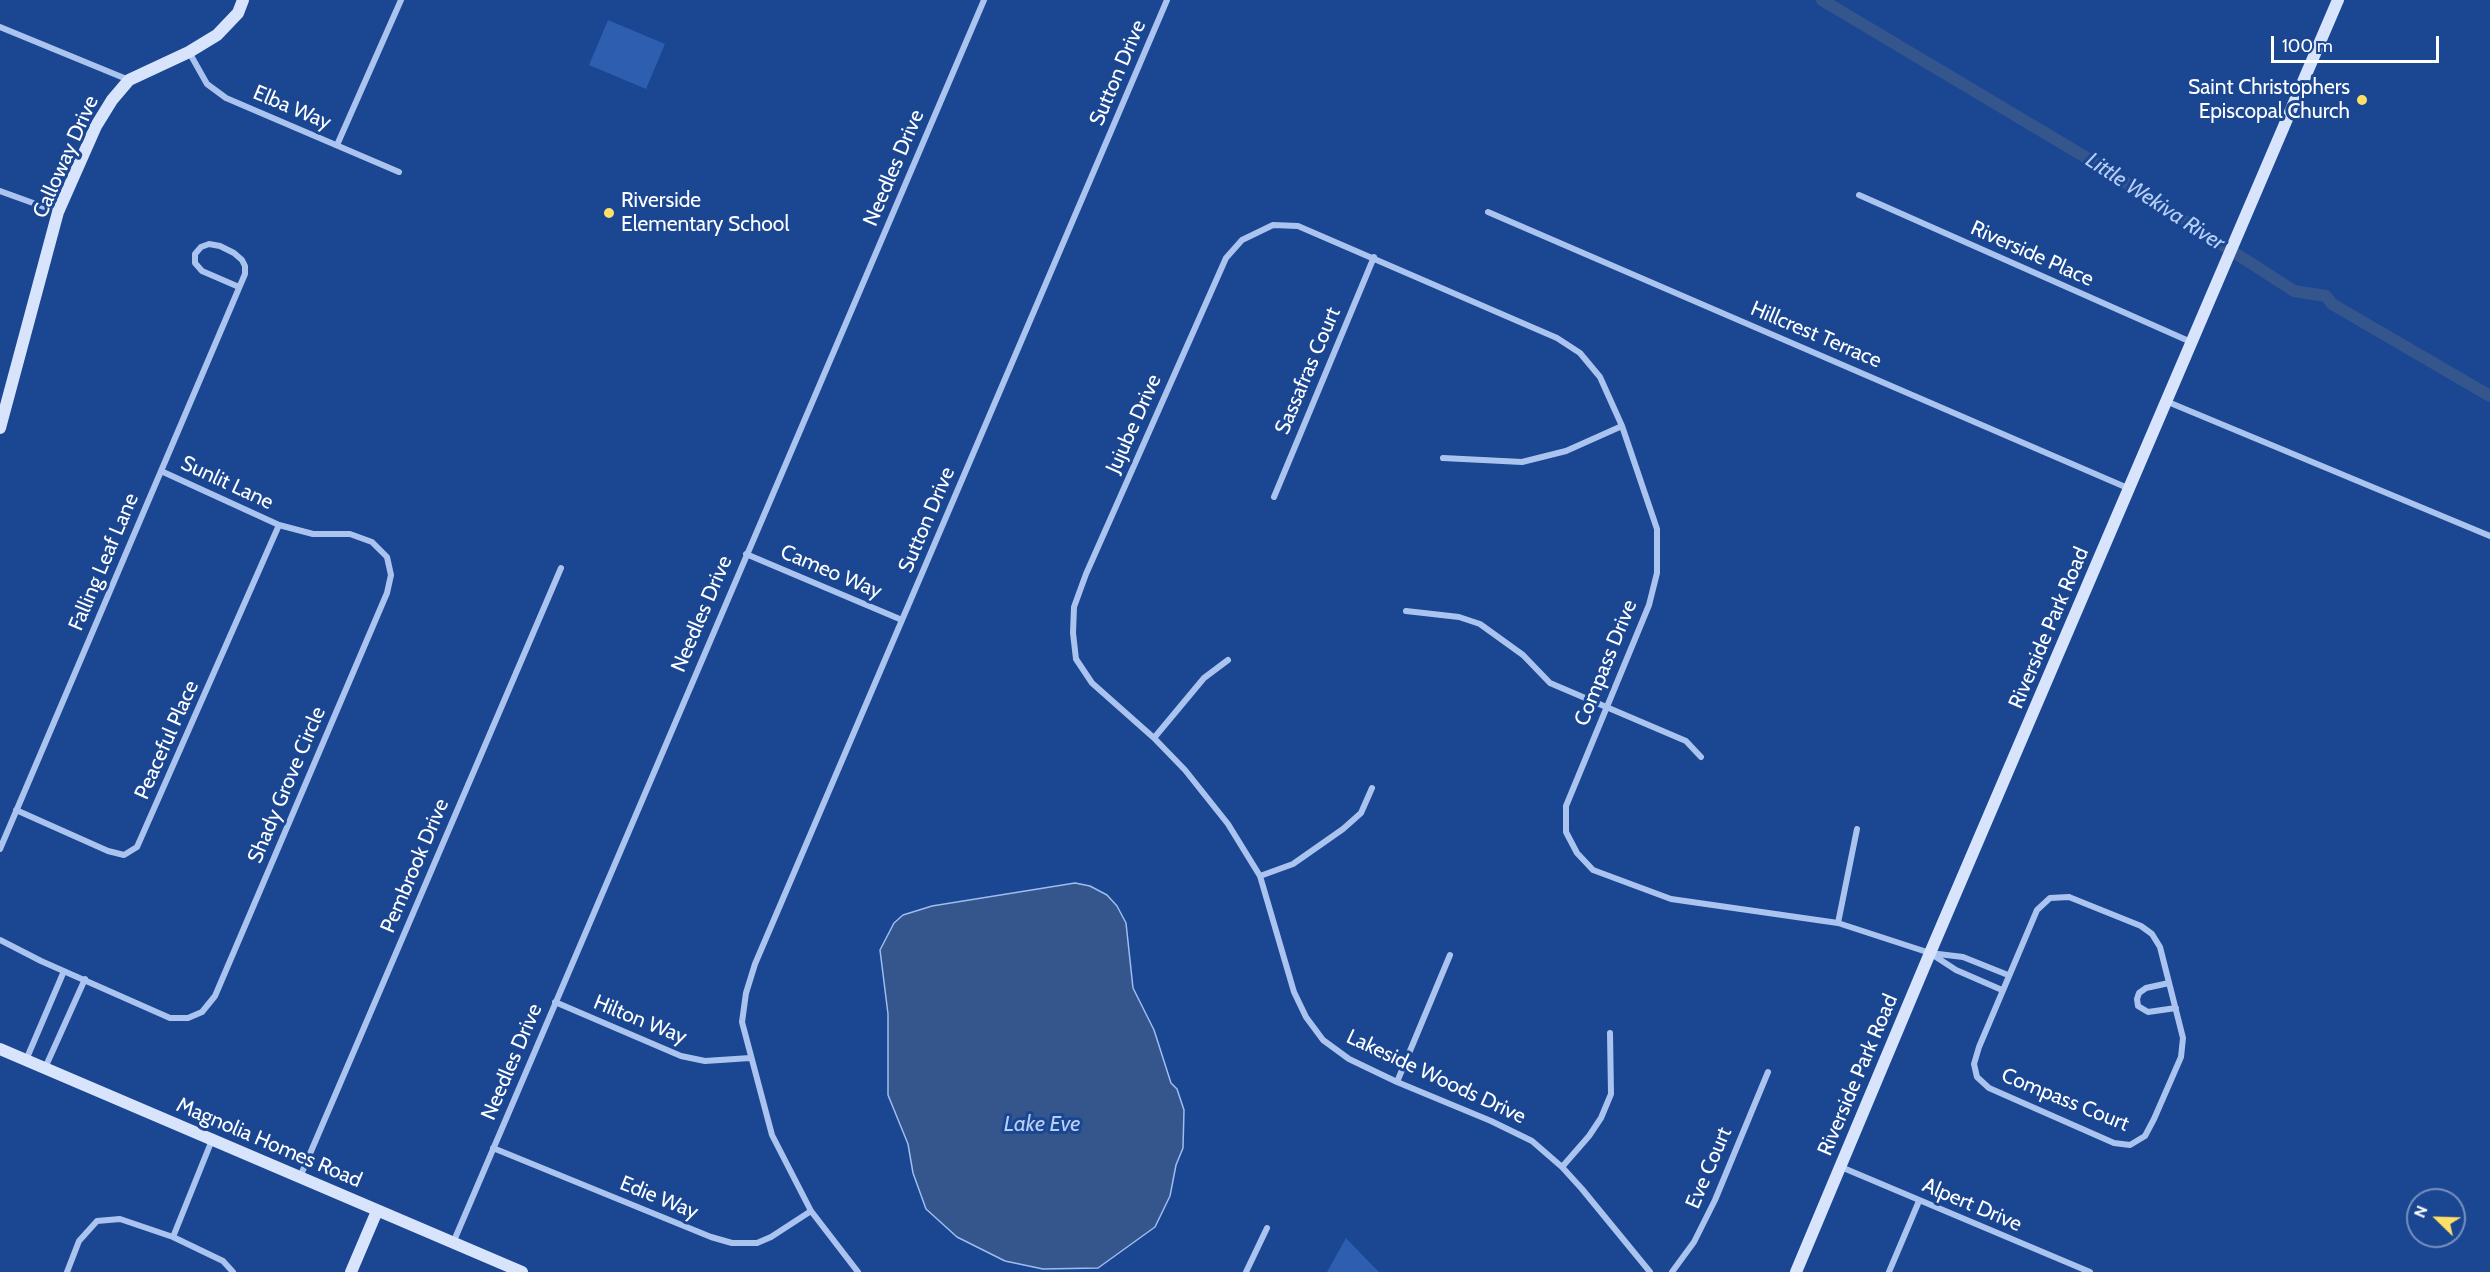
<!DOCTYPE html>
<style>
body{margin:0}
#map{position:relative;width:2490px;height:1272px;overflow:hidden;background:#1a4692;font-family:Cabin,sans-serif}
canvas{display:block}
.north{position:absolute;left:2406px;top:1188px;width:60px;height:60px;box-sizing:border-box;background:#1a4692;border:2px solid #7690be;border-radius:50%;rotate:293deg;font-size:16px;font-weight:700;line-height:24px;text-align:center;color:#fff}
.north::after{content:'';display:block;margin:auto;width:21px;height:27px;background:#ffdf68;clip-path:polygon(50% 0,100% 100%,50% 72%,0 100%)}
.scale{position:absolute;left:2271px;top:36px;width:168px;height:27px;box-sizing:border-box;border:3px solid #fff;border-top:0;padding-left:8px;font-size:18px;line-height:21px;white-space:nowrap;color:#fff;-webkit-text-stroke:4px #1a4692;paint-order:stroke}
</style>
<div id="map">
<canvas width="2490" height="1272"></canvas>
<div class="north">N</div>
<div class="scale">100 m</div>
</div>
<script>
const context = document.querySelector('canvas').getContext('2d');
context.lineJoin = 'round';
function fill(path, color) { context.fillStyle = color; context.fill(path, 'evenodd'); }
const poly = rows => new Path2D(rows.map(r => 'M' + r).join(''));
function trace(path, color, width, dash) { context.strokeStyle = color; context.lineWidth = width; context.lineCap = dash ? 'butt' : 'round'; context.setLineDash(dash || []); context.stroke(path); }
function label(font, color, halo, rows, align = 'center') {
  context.font = font + ' Cabin,sans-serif'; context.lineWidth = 6; context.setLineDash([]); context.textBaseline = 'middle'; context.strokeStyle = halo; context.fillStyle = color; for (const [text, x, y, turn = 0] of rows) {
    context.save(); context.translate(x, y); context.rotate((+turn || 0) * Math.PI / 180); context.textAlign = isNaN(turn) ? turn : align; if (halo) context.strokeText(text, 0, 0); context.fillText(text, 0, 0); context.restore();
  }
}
fill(poly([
 [608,20,665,44,646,89,589,65],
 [1346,1238,1371,1264,1379,1272,1327,1272]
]), '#2d5eb0');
const water = poly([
 [1075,883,1090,886,1107,895,1117,906,1126,923,1133,988,1154,1030,1171,1083,1177,1089,1184,1110,1183,1148,1176,1165,1170,1196,1155,1227,1098,1268,1043,1269,1005,1261,957,1237,926,1209,913,1173,908,1144,888,1095,888,1014,880,950,894,923,903,915,932,906,1075,883]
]);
fill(water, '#35558d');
trace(water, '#9dbef1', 1.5);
trace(poly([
 [1822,0,2097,164,2294,291,2326,296,2332,304,2490,396]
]), '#35558d', 12);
trace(poly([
 [0,27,129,80],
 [189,52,207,84,226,98,399,172],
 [337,145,401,0],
 [0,191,58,212],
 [1859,195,2191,342],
 [1488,212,2130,489],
 [2168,402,2490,536],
 [1443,458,1522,462,1566,451,1622,426],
 [1274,497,1374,257],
 [746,554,902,620],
 [1406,611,1459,617,1480,624,1523,655,1550,683,1686,741,1701,757],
 [1154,738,1204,678,1228,660],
 [16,810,108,851,124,855,137,847,279,525],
 [0,849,245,274,245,266,242,260,234,253,220,246,209,244,201,247,195,254,195,263,202,271,239,287],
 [1260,876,1293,864,1343,829,1361,813,1372,788],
 [2069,897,2141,926,2152,934,2160,947,2183,1038,2181,1057,2154,1119,2145,1136,2130,1145,2114,1143,1989,1088,1977,1077,1974,1064,1979,1047,2037,910,2050,898,2069,897],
 [1838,923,1857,829],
 [0,940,41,961,170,1018,188,1018,202,1012,215,996,387,593,391,575,387,557,372,542,350,534,313,534,279,525,161,471],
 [1933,955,1956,970,2002,990],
 [2169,983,2146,988,2139,993,2137,999,2138,1006,2148,1012,2176,1008],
 [555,1002,681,1056,705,1061,750,1058],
 [26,1060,64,971],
 [45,1068,85,979],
 [1397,1082,1450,955],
 [493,1148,711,1237,732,1243,757,1243,771,1237,811,1211],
 [1562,1167,1589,1136,1601,1118,1611,1094,1610,1033],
 [1841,1167,2090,1272],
 [300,1177,561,568],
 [173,1237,212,1140],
 [453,1243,984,0],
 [67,1272,79,1241,97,1221,120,1219,173,1237,223,1261,233,1272],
 [858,1272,811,1211,772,1135,742,1022,746,993,755,964,1167,0],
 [1246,1272,1267,1228],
 [1650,1272,1582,1189,1562,1167,1532,1141,1491,1121,1397,1082,1349,1059,1323,1040,1306,1017,1294,992,1260,876,1228,824,1185,770,1154,738,1092,683,1076,659,1073,633,1074,607,1086,574,1226,258,1242,240,1273,225,1298,226,1557,338,1580,353,1600,377,1622,426,1657,529,1657,573,1649,605,1566,806,1566,832,1577,853,1593,870,1671,899,1838,923,1930,953,1963,957,2008,975],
 [1672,1272,1694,1242,1715,1200,1768,1072],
 [1889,1272,1919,1201]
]), '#aac4ef', 6);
trace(poly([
 [0,428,58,212,96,126,112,100,129,80,189,52,217,35,238,13,243,0],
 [0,1049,522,1272],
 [351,1272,377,1211],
 [1796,1272,1930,953,2338,0]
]), '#d8e4fb', 12);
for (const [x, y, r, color] of [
 [2362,100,6,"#ffdf68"],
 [609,213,6,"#ffdf68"]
]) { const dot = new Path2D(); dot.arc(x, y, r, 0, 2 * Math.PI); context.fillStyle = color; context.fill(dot); trace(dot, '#1a4692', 2); }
label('21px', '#fff', '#1a4692', [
 ["Sutton Drive",1118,73,-67],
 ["Elba Way",292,108,23],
 ["Calloway Drive",66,157,-66],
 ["Needles Drive",894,168,-67],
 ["Riverside Place",2032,254,24],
 ["Hillcrest Terrace",1816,335,23],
 ["Sassafras Court",1308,371,-67],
 ["Jujube Drive",1134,424,-66],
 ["Sunlit Lane",227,483,25],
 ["Sutton Drive",927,520,-67],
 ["Falling Leaf Lane",104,562,-67],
 ["Cameo Way",831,572,23],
 ["Needles Drive",702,614,-67],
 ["Riverside Park Road",2049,628,-67],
 ["Compass Drive",1606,663,-68],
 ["Peaceful Place",167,740,-66],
 ["Shady Grove Circle",287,785,-67],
 ["Pembrook Drive",415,866,-67],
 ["Hilton Way",640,1020,22],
 ["Needles Drive",512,1062,-67],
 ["Riverside Park Road",1858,1075,-67],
 ["Lakeside Woods Drive",1436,1077,25],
 ["Compass Court",2065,1100,22],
 ["Magnolia Homes Road",269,1143,23],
 ["Eve Court",1709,1168,-67],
 ["Edie Way",659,1198,22],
 ["Alpert Drive",1972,1205,23]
]);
label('21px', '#fff', '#1a4692', [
 ["Saint Christophers",2350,88],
 ["Episcopal Church",2350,112],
 ["Riverside",621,201,"left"],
 ["Elementary School",621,225,"left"]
], 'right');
label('italic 22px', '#b6cff6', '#1a4692', [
 ["Little Wekiva River",2155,202,33],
 ["Lake Eve",1042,1125]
]);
</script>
